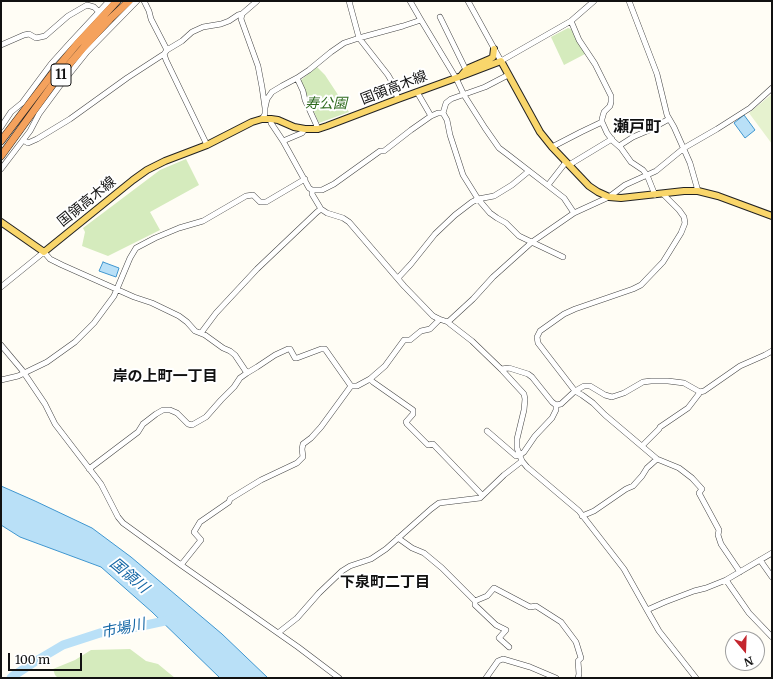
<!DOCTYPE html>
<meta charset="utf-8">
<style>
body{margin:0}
#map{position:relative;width:773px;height:679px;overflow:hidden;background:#fffdf5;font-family:Merriweather,serif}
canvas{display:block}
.frame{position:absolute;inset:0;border:2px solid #111;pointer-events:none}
.north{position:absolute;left:725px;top:631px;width:40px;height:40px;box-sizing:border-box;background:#fff;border:1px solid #a0a0a0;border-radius:50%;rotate:161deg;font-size:11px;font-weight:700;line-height:16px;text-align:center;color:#111}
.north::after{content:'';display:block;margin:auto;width:14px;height:18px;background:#c4262e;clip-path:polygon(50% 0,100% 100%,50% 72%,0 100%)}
.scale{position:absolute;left:8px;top:653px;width:74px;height:18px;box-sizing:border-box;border:2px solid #111;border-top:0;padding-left:5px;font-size:12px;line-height:14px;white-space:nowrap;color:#111;-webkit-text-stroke:3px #fff;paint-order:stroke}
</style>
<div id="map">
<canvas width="773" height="679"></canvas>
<div class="frame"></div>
<div class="north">N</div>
<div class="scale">100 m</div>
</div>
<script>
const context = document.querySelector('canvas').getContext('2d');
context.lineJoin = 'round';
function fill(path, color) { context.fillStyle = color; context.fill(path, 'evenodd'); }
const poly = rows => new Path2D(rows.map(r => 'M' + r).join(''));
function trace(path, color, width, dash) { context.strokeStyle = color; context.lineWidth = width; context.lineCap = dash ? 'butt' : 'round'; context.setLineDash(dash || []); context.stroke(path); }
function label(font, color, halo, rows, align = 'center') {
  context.font = font + ' Merriweather,"Noto Sans JP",serif'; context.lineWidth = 4; context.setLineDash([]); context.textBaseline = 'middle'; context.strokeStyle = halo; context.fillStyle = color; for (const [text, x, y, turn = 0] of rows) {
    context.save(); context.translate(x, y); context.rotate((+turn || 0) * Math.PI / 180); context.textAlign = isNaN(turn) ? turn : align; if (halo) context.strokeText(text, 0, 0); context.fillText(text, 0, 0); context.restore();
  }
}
fill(poly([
 [568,28,571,29,576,38,585,54,564,65,551,37],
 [317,67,325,75,344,104,349,112,319,123,308,99,305,90,300,83,301,80],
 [186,159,199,185,150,212,160,230,108,256,82,246,85,232,83,228,160,170],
 [130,649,146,661,158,664,175,678,58,678,55,675,53,669,75,660,91,650]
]), '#d5ebbd');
fill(poly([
 [772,94,772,144,749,113]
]), '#e6f2cf');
const water = poly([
 [744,115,755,130,745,138,734,123,744,115],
 [103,262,119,268,116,277,99,271,103,262],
 [1,486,35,501,92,528,131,557,222,634,268,678,220,678,152,612,101,567,20,537,1,525,1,486]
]);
fill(water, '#b9e0f7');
trace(water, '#3f96cf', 1);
trace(poly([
 [11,678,13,676,36,661,63,645,100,633,137,627,174,619]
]), '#b9e0f7', 9);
const minor = poly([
 [144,1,149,11,151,19,167,50,164,54,166,60,207,145],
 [257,1,242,14,241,19,258,66,262,87,265,108,265,114,262,119],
 [349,1,359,38,388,75,392,82,398,99],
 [410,1,421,20,456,78,464,95,485,128,499,148,507,154,564,198,574,213],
 [468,1,501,61,571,21,594,1],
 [629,1,657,74,667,115,674,127,690,163,698,191],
 [440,17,466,70],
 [571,21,579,40,595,64,611,96,611,102,610,106,604,112,602,119,602,122,607,133,613,141,621,148,631,162,643,170,647,175,655,195],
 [1,45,24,35,29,34,36,38,45,36,68,16,87,5,94,7,98,11],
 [167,50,182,41,192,32,203,27,221,24,229,21,238,15,242,14],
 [297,78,303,91,305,100,316,124,318,129],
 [417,92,431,116],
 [265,108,267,99,272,92,282,86,297,78,309,70,331,52,344,43,359,38,403,26,421,20],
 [443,113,447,120,450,135,463,175,478,199,490,213,497,218,506,223,519,236,563,257],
 [271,119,271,123,283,141,302,133,305,129],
 [1,127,11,112,22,103,51,64,69,44,109,1],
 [23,140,28,143,37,139,70,119,127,78,164,54],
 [283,141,309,188,312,190,312,194,321,209,327,213,343,218,349,222,404,286,433,316,439,319,448,322,450,324,472,341,501,369,524,394,525,399,524,410,517,439,517,448,522,461,527,467,579,511,624,569,647,610,659,631,696,678],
 [619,146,633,137,647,131,669,119],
 [552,147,581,132,602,122],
 [569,165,612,139],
 [1,169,30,131,39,114,59,87,87,52,137,1],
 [548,185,566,162],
 [312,190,322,190,334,184,380,151,384,151,411,130,431,116,438,113,443,113,446,103,451,99,485,87,508,75],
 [663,194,679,210,684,217,685,223,681,233,663,262,641,285,633,289,575,309,564,314,540,331,537,337,538,343,575,391,582,395,593,403,605,415,657,459,679,468,692,478,702,489,699,493,719,530,718,535,721,544,740,572],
 [398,278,411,264,435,234,455,215,472,202,478,199,494,196,512,185,529,171],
 [1,287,44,252,50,259,62,265,134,297,152,303,179,316,187,322,195,331,205,335,223,348,230,351,235,355,247,373],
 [448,322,473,299,493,277,532,242,574,213,609,197,625,185,656,171,684,148,717,129,750,108,772,88],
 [201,333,216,313,257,269,317,212,321,209],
 [1,345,22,370,45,404,55,424,101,484,118,517,123,523,181,565,298,647,339,678],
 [501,369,509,368,528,374,532,377,552,402,556,405],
 [370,379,373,382,413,410,413,414,406,422,407,424,428,445,433,444,482,495],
 [1,380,18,376,47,362,75,342,94,323,114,296,130,258,136,248,155,238,179,228,203,221,246,196,253,195,260,202,266,202,305,179],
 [487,431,516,456,520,455,524,452,535,436,552,418,556,410,556,405,561,404,575,391,584,386,590,386,605,395,612,397,624,393,643,382,651,381,668,381,684,383,700,392,704,391,740,366,765,355,772,351],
 [642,446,659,429,660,427,688,408,698,395,700,392],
 [89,469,138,432,143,424,156,414,163,410,170,410,177,413,188,424,192,425,206,417,221,400,234,387,240,378,247,373,257,367,275,355,288,349,290,349,295,358,297,358,321,349,325,349,351,386],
 [582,516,594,511,626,489,633,486,642,476,647,468,657,459],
 [398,538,412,548,424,553,442,568,475,601,487,596,494,588,530,607,536,606,561,622,576,642,581,658,578,661,579,674,578,678],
 [760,560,772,577],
 [181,565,201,540,194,532,200,522,229,502,230,499,243,491,261,480,297,463,303,457,302,449,303,444,311,438,321,427,351,386,357,386,370,379,385,366,404,340,410,340,421,331,430,329,438,321,439,319],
 [726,580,749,613,772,637],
 [475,601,475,605,496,625,506,630,499,638,509,647],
 [647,610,665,602,694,591,706,588,726,580,772,553],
 [278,633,297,618,319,593,342,571,350,566,371,559,386,549,431,509,439,503,480,498,504,475,522,461],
 [486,678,498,661,503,659,530,667,556,678]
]);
const major = poly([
 [461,76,466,70,469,68,490,59,493,57,494,49],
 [1,222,44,252,133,180,147,170,165,161,207,145,252,122,262,119,271,119,278,120,294,127,305,129,318,129,327,126,398,99,467,74,501,61,540,132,552,147,589,186,598,192,609,197,621,198,684,191,698,191,718,196,772,216]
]);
const highway = poly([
 [1,141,52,74,77,44,117,1],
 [1,156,56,80,84,47,110,19,129,1]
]);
trace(minor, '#444', 6);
trace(major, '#222', 8);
trace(highway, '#222', 8);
trace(minor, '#fff', 5);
trace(major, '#f9d66b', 6);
trace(highway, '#f5a25d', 7);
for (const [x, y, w] of [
 [61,75,20]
]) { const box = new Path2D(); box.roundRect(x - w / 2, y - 11, w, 22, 3); context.fillStyle = '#fff'; context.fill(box); trace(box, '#111', 1); }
label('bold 13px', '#111', null, [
 ["11",61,75]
]);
label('14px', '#111', '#fff', [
 ["国領高木線",394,88,-21],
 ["国領高木線",87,202,-39]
]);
label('italic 14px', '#2f6b1f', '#fff', [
 ["寿公園",326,104]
]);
label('bold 15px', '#111', '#fff', [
 ["岸の上町一丁目",165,377],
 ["下泉町二丁目",385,583]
]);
label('italic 15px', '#1768a6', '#fff', [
 ["国領川",129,576,40],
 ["市場川",123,629,-12]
]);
label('bold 16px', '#111', '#fff', [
 ["瀬戸町",637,127]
]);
</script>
